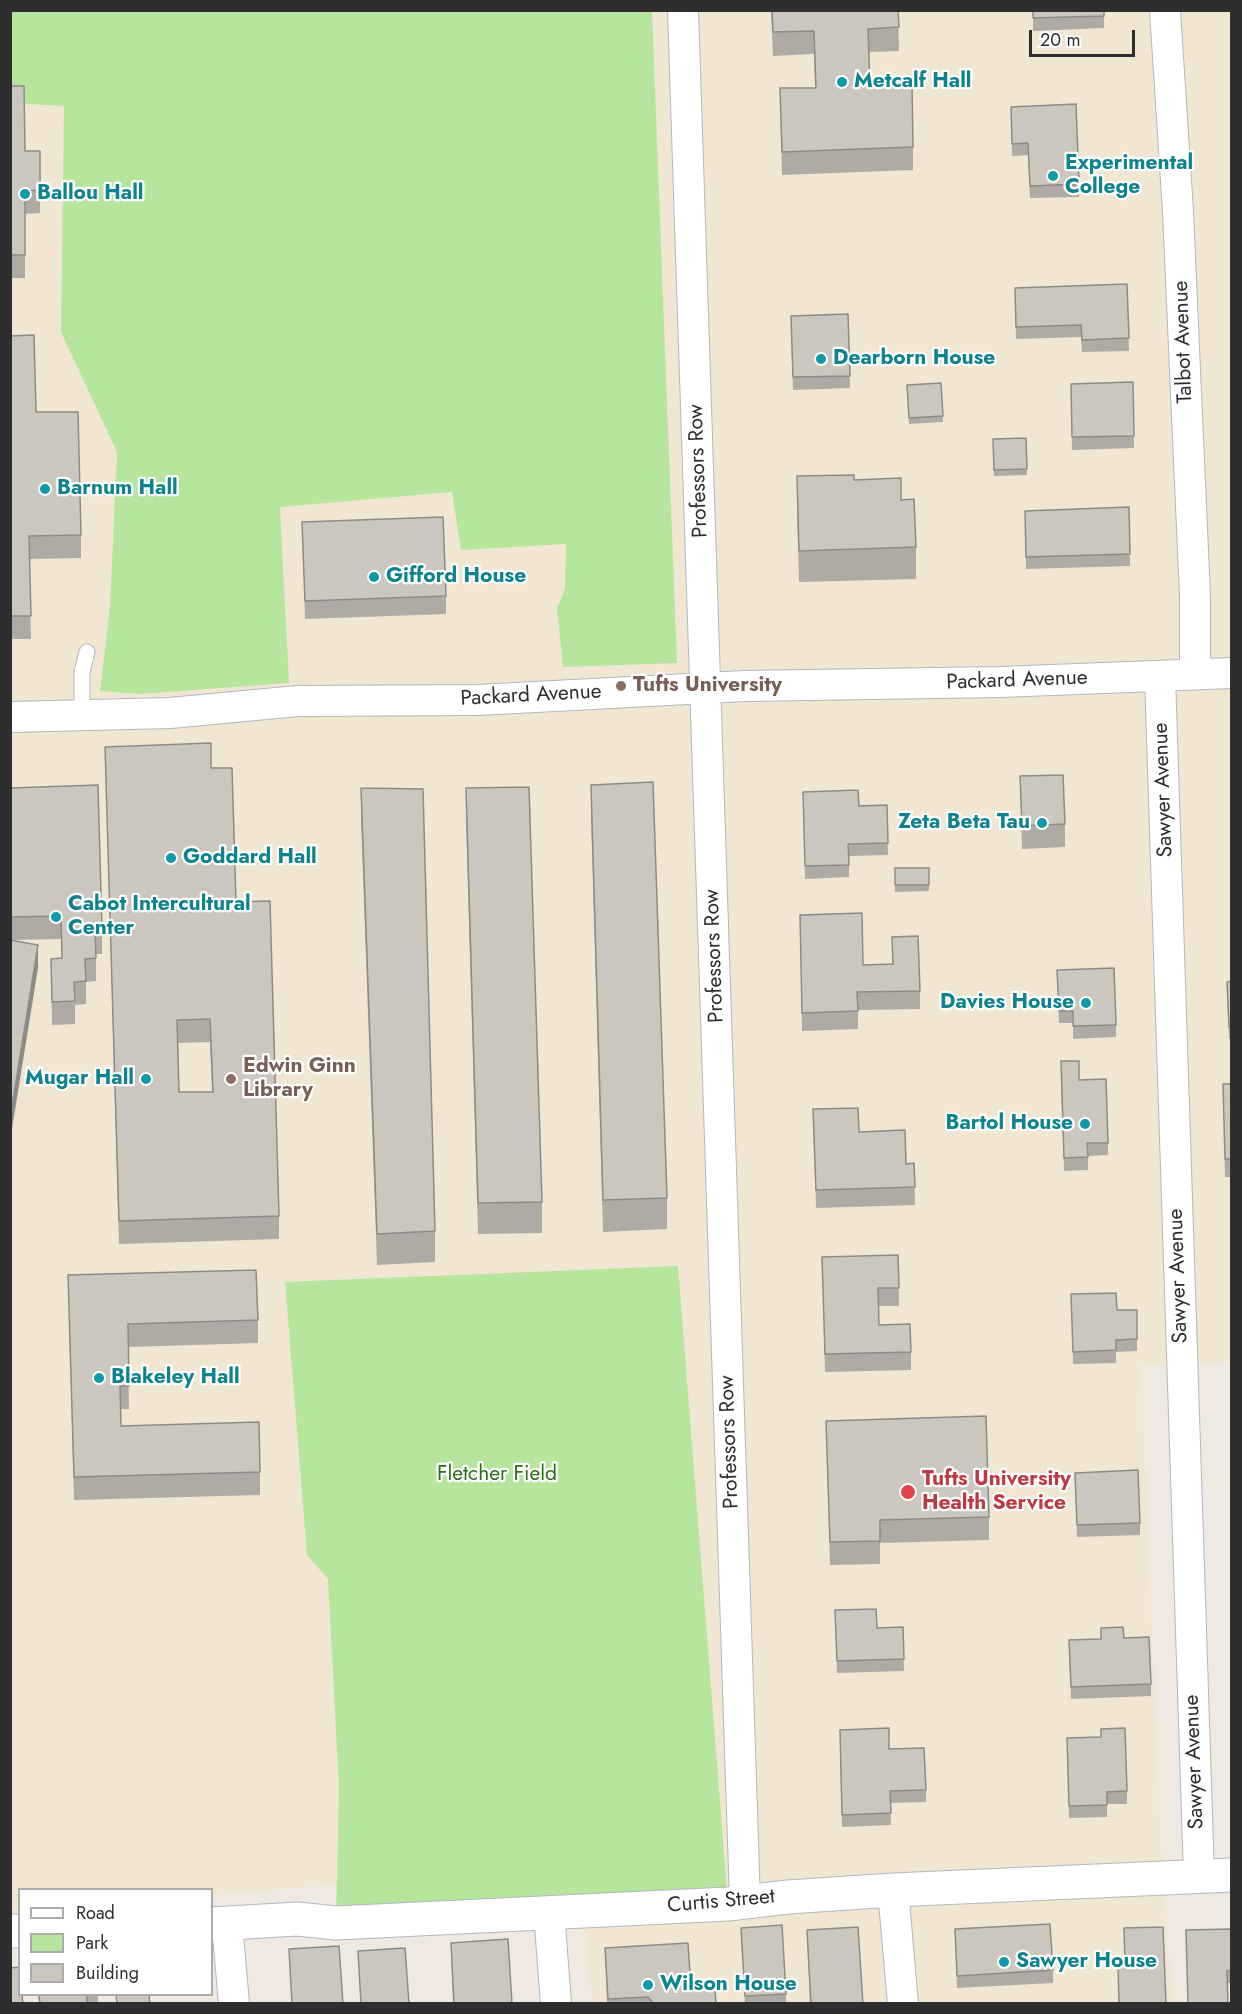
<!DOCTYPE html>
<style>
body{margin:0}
#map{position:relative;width:1242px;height:2014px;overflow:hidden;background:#efe9e1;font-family:Jost,sans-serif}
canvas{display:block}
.frame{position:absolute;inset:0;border:12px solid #2e2e2e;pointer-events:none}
.legend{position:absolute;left:18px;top:1888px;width:195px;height:108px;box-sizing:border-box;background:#fff;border:2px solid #ababab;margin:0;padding:8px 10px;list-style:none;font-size:18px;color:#2e2e2e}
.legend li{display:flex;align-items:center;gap:12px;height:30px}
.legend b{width:30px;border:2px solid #ababab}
.scale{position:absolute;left:1029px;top:30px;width:106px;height:27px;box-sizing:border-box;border:3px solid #2e2e2e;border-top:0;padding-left:8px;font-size:18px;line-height:21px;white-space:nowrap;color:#2e2e2e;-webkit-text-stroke:4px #fff;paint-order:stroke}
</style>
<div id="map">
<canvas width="1242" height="2014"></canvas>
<div class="frame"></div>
<ul class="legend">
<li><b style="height:8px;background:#fff"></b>Road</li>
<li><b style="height:16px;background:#b6e59e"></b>Park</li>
<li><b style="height:16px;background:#cbc7bf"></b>Building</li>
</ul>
<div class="scale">20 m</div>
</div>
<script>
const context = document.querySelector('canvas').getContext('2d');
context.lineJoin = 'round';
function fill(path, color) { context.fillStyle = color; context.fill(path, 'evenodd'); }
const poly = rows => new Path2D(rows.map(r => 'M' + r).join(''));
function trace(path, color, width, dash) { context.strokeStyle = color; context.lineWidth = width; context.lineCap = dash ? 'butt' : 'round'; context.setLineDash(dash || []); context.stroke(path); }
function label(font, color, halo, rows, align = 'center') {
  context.font = font + ' Jost,sans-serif'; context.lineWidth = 4.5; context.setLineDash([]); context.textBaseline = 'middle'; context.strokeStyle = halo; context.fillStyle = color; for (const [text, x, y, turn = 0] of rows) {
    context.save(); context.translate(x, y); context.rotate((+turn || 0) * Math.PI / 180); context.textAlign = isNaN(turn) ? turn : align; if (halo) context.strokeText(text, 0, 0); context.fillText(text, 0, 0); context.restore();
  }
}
fill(poly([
 [11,11,1231,11,1231,1362,1141,1364,1161,1847,1173,2003,592,2003,579,1872,358,1883,212,1895,212,1890,20,1890,19,1910,11,1911]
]), '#f0e6d1');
fill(poly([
 [10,11,652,11,677,663,563,667,557,608,565,589,566,544,461,550,452,492,280,507,289,683,140,694,100,691,110,607,117,452,61,332,64,106,11,103],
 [678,1266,728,1904,336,1923,339,1787,328,1579,307,1555,285,1282]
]), '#b6e59e');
const lane = poly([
 [82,714,82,672,87,652]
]);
const street = poly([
 [683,10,745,1902],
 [1165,10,1178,212,1195,596,1195,674],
 [1160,676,1199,1876],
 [10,717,170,713,298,701,478,700,744,686,1000,682,1232,673],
 [893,1890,903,2004],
 [549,1912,556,2004],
 [227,1923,234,2004]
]);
const secondary = poly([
 [212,1924,297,1919,336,1923,728,1904,788,1897,893,1890,1232,1875],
 [10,1931,20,1931]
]);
trace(lane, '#b4b7c1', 17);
trace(street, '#b4b7c1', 32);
trace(secondary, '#b4b7c1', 35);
trace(lane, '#fff', 15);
trace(street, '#fff', 30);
trace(secondary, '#fff', 33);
fill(poly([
 [771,10,898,10,899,51,869,52,870,86,913,147,913,170,782,175,780,88,815,88,814,54,773,56],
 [1033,10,1104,10,1104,28,1033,31],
 [10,86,25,151,40,151,40,213,25,214,25,278,10,278],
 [1011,107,1079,184,1079,197,1030,198,1028,155,1012,156],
 [1127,284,1129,351,1082,352,1081,337,1016,339,1015,288],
 [848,314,850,388,793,390,791,329],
 [10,336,36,412,81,535,81,558,29,559,31,639,10,639],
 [1133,382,1134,448,1072,450,1071,384],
 [941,383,943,422,909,424,907,385],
 [1026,438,1027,475,994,476,993,439],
 [797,476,854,480,901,500,916,547,916,579,799,582,797,508],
 [1129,507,1130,566,1026,569,1025,511],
 [302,522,446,596,446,614,305,619],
 [105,747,211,768,279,1216,279,1239,119,1244],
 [210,1042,212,1092,179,1092,178,1043],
 [1020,776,1065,824,1065,847,1022,849],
 [591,785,667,1198,667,1229,603,1232,591,816],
 [10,788,102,931,102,954,96,954,96,981,86,982,86,1004,75,1005,75,1024,52,1025,51,959,62,958,61,939,10,940],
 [361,788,435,1231,435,1262,377,1265,361,819],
 [466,788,542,1202,542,1233,478,1234,466,820],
 [803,792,859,806,887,805,888,855,849,856,849,877,805,879],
 [895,868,929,868,929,891,895,892],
 [800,915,863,965,892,964,892,937,920,991,920,1009,858,1010,858,1029,802,1031],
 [1057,970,1116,1025,1116,1037,1073,1039,1073,1023,1059,1023],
 [1232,981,1232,1039,1229,1039,1227,994],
 [1061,1074,1079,1080,1108,1143,1108,1155,1088,1156,1088,1170,1064,1171],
 [1223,1084,1232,1084,1232,1177,1225,1177],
 [813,1109,859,1132,906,1164,914,1163,915,1205,816,1208],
 [898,1255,899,1306,879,1306,879,1325,911,1352,911,1370,825,1372,822,1257],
 [68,1275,258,1320,258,1343,128,1347,129,1409,120,1409,121,1426,260,1472,260,1495,74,1500],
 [1071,1294,1117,1310,1137,1310,1137,1351,1116,1352,1116,1363,1073,1364],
 [826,1421,989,1517,989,1540,880,1543,880,1564,830,1565],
 [1075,1473,1140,1523,1140,1535,1077,1537],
 [835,1610,877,1628,903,1627,904,1671,837,1673],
 [1101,1628,1124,1638,1151,1684,1151,1696,1071,1699,1069,1640,1101,1639],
 [1067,1738,1127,1791,1127,1804,1107,1804,1107,1817,1069,1818],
 [840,1742,889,1749,926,1790,926,1802,890,1803,891,1825,842,1827],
 [741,1928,786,1994,786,2004,745,2004],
 [955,1929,1053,1970,1053,1983,957,1988],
 [1232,1929,1232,1983,1227,1983,1188,2004],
 [807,1930,863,2004,810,2004],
 [451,1943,512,2004,453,2004],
 [605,1948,691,1990,716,2004,607,2004],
 [289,1949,343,2004,292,2004],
 [38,1995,98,1995,98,2003,39,2004]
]), '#afaba4');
fill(poly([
 [38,945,38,968,10,1141,10,1118]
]), '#8e8b86');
const building = poly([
 [772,10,898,10,899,27,868,29,870,86,912,85,913,147,782,152,780,88,816,88,814,31,773,32,772,10],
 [1033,10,1104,10,1104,16,1033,18,1033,10],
 [10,86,24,86,25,151,40,151,40,190,25,191,25,255,10,255,10,86],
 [1076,104,1079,184,1030,186,1028,143,1012,144,1011,107,1076,104],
 [1127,284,1129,338,1082,340,1081,325,1016,327,1015,288,1127,284],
 [848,314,850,376,793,377,791,316,848,314],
 [34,335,36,412,78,412,81,535,29,536,31,616,10,616,10,336,34,335],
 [1133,382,1134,436,1072,437,1071,384,1133,382],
 [941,383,943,416,909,418,907,385,941,383],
 [1026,438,1027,469,994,470,993,439,1026,438],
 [854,475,854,480,901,478,901,500,914,499,916,547,799,551,797,476,854,475],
 [1129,507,1130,554,1026,557,1025,511,1129,507],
 [443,517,446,596,305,601,302,522,443,517],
 [211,743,211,768,232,768,236,902,270,901,279,1216,119,1221,105,747,211,743],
 [210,1019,213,1092,179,1092,177,1020,210,1019],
 [1063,775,1065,824,1022,826,1020,776,1063,775],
 [653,782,667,1198,603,1200,591,785,653,782],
 [98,785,102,931,95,931,96,958,85,959,86,981,74,982,75,1001,52,1002,51,959,62,958,61,916,10,917,10,788,98,785],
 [529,787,542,1202,478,1203,466,788,529,787],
 [361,788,423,789,435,1231,377,1234,361,788],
 [858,790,859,806,887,805,888,843,848,844,849,865,805,866,803,792,858,790],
 [895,868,929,868,929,885,895,885,895,868],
 [862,913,863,965,893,964,892,937,918,936,920,991,857,992,858,1011,802,1013,800,915,862,913],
 [10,940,38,945,10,1118,10,940],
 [1114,968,1116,1025,1073,1026,1073,1011,1059,1011,1057,970,1114,968],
 [1232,981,1232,1027,1229,1027,1227,982,1232,981],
 [1061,1061,1079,1061,1079,1080,1106,1079,1108,1143,1087,1143,1088,1157,1064,1158,1061,1061],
 [1223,1084,1232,1084,1232,1159,1225,1159,1223,1084],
 [858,1108,859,1132,905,1130,906,1164,914,1163,915,1187,816,1190,813,1109,858,1108],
 [898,1255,899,1288,878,1288,879,1325,910,1324,911,1352,825,1354,822,1257,898,1255],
 [256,1270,258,1320,128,1324,129,1386,120,1386,121,1426,259,1422,260,1472,74,1477,68,1275,256,1270],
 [1116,1293,1117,1310,1137,1310,1137,1339,1116,1340,1116,1350,1073,1352,1071,1294,1116,1293],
 [986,1416,989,1517,880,1520,880,1541,830,1542,826,1421,986,1416],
 [1138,1470,1140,1523,1077,1525,1075,1473,1138,1470],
 [876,1609,877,1628,903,1627,904,1659,837,1661,835,1610,876,1609],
 [1123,1627,1124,1638,1149,1637,1151,1684,1071,1687,1069,1640,1101,1639,1101,1628,1123,1627],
 [889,1728,889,1749,924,1748,926,1790,890,1791,891,1813,842,1815,840,1730,889,1728],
 [1125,1728,1127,1791,1107,1792,1107,1805,1069,1806,1067,1738,1101,1737,1101,1729,1125,1728],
 [1050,1924,1053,1970,957,1976,955,1929,1050,1924],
 [782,1925,786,1994,745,1996,741,1928,782,1925],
 [858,1927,863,2004,811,2004,807,1930,858,1927],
 [1163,1927,1166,2004,1119,2004,1118,1963,1125,1963,1124,1928,1163,1927],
 [1232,1929,1232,1970,1227,1971,1228,2004,1188,2004,1186,1930,1232,1929],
 [508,1939,512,2004,454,2004,451,1943,508,1939],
 [688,1943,691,1990,715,1988,716,2004,654,2004,648,1997,608,1999,605,1948,688,1943],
 [339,1946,343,2004,292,2004,289,1949,339,1946],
 [405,1948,409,2004,361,2004,358,1951,405,1948],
 [20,1967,20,1995,22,1995,23,2004,10,2004,10,1968,20,1967],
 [39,1995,87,1995,87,2004,40,2004,39,1995],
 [116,1995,149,1995,150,2004,117,2004,116,1995]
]);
fill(building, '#cbc7bf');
trace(building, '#8e8b86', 1.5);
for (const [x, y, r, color] of [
 [842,82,6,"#0f9aa8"],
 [1053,176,6,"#0f9aa8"],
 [25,194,6,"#0f9aa8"],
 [821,359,6,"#0f9aa8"],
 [45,489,6,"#0f9aa8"],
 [374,577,6,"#0f9aa8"],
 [621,686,6,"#8d6e63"],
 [1042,823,6,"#0f9aa8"],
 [171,858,6,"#0f9aa8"],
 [56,917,6,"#0f9aa8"],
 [1086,1003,6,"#0f9aa8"],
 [146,1079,6,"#0f9aa8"],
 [231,1079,6,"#8d6e63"],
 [1085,1124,6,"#0f9aa8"],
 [99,1378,6,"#0f9aa8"],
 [908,1492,8,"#e0444e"],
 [1004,1962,6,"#0f9aa8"],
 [648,1985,6,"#0f9aa8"]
]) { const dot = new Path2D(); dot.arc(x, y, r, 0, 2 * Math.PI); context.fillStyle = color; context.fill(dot); trace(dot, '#fff', 2); }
label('bold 21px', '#0d838f', '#fff', [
 ["Metcalf Hall",854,82],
 ["Experimental",1065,164],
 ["College",1065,188],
 ["Ballou Hall",37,194],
 ["Dearborn House",833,359],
 ["Barnum Hall",57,489],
 ["Gifford House",386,577],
 ["Zeta Beta Tau",1030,823,"right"],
 ["Goddard Hall",183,858],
 ["Cabot Intercultural",68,905],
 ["Center",68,929],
 ["Davies House",1074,1003,"right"],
 ["Mugar Hall",134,1079,"right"],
 ["Bartol House",1073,1124,"right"],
 ["Blakeley Hall",111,1378],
 ["Sawyer House",1016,1962],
 ["Wilson House",660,1985]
], 'left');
label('21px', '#2e2e2e', '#fff', [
 ["Talbot Avenue",1184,342,-92],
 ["Professors Row",699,471,-92],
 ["Packard Avenue",1017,681,-2],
 ["Packard Avenue",531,696,-3],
 ["Sawyer Avenue",1164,790,-92],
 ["Professors Row",715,956,-92],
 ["Sawyer Avenue",1179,1276,-92],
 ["Professors Row",730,1442,-92],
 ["Sawyer Avenue",1195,1762,-92],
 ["Curtis Street",721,1902,-5]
]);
label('bold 21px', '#785e54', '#fff', [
 ["Tufts University",633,686],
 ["Edwin Ginn",243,1067],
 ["Library",243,1091]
], 'left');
label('21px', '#2c6e1b', '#fff', [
 ["Fletcher Field",497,1475]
]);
label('bold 21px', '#be3a42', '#fff', [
 ["Tufts University",922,1480],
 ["Health Service",922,1504]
], 'left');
</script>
